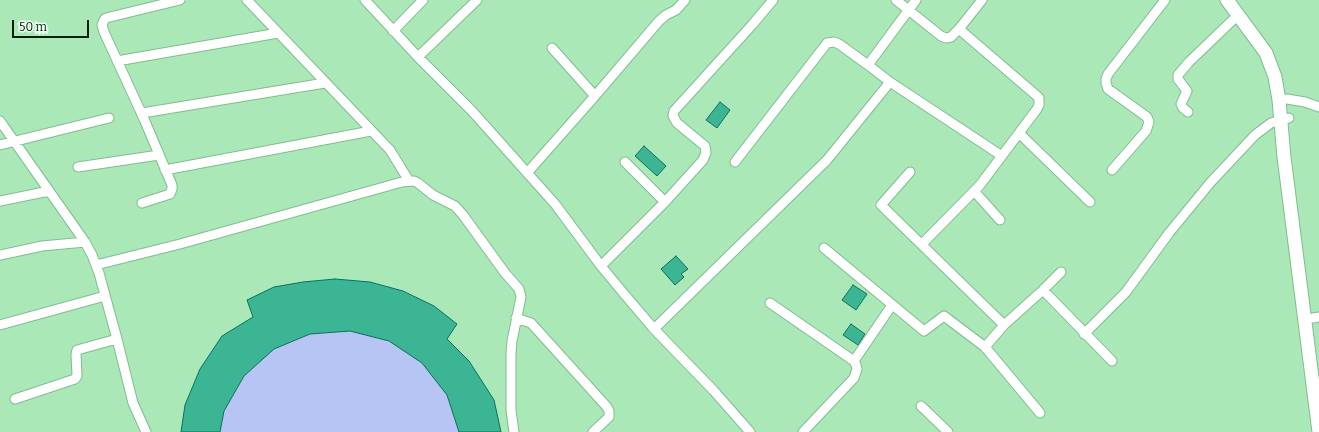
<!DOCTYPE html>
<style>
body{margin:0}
#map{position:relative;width:1319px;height:432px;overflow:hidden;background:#aae8b8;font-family:Bitter,serif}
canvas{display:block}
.scale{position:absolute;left:12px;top:20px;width:77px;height:18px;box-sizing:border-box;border:2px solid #061f0d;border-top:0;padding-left:5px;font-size:12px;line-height:14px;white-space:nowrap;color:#061f0d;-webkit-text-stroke:3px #ebfdee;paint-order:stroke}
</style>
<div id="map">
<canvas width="1319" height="432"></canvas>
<div class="scale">50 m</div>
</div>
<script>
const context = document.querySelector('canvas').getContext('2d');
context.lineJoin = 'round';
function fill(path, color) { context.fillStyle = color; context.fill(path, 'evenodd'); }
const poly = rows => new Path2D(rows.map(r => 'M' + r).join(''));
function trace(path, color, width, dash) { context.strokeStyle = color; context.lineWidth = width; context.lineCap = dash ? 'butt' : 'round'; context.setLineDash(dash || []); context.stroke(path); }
fill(poly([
 [335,279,370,282,403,291,434,306,457,324,447,339,469,361,494,400,501,432,181,432,185,405,200,369,222,336,253,317,247,300,274,287]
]), '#b6c5f4');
const building = poly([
 [720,102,730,110,717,128,706,120,720,102],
 [644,146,666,166,657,176,635,156,644,146],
 [676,256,688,269,681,274,684,277,675,285,661,269,676,256],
 [335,279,370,282,403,291,434,306,457,324,447,339,469,361,494,400,501,432,459,432,447,395,422,363,389,341,350,331,310,334,274,349,244,376,224,411,220,432,181,432,185,405,200,369,222,336,253,317,247,300,274,287,303,282,335,279],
 [853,285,867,294,856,310,842,300,853,285],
 [851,324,865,334,858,345,843,335,851,324]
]);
fill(building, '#3bb594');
trace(building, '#0d7059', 1);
const street = poly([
 [247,0,390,150,409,181],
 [365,0,418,57,472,111,555,204,601,266,625,295,654,329,714,391,750,432],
 [896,0,941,36,946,38,951,37,959,29,982,0],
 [916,0,868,65,890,82,1002,156],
 [393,31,423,0],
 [552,48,595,96],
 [418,57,477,0],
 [117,61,278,33],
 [1287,99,1305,102,1319,107],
 [1188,112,1183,108,1181,104,1187,91,1178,79,1178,75,1189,62,1238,15],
 [142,113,325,83],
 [0,121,85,242,92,255,99,273,117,339,133,403,146,432],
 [1019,133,1090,202],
 [0,145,109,118],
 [625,162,665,202],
 [735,162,827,43,834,42,839,44,868,65],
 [78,167,159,155],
 [165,170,371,131],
 [1112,170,1146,131,1149,122,1147,117,1108,89,1106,83,1106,79,1108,74,1165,0],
 [910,172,881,205,1004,325],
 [527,173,595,96,659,21,666,15,676,10,685,0],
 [974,191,1000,220],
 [0,201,49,191],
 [142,203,170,194,172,189,172,185,144,119,104,32,102,25,104,20,106,18,180,0],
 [922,244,980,185,1037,109,1039,105,1039,98,1037,96,959,29],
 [824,248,924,331,944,316,985,347,1040,413],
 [0,255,42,246,85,242],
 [96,265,180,244,402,182,414,181,418,183,433,195,455,206,463,215,505,273,519,289,521,297,512,341,511,353,511,410,514,432],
 [601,266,665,202,703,160,706,153,705,146,677,123,673,116,674,111,752,25,773,0],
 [1043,290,1112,361],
 [770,303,854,361,856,365,857,369,854,378,803,432],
 [516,318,531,323,607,407,609,411,609,417,593,432],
 [1313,318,1319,317],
 [0,325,105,296],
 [654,329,827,160,890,82],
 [1084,334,1126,292,1169,233,1210,183,1255,135,1271,123,1289,118],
 [985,347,1004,325,1043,290,1061,272],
 [854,361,892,305],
 [15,399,75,379,77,376,76,354,77,350,117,339],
 [921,406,948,432]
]);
const secondary = poly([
 [1227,0,1266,53,1275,77,1279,100,1284,157,1319,432]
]);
trace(street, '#80bd8f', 11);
trace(secondary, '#80bd8f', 15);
trace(street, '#fff', 9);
trace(secondary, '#fff', 13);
</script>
